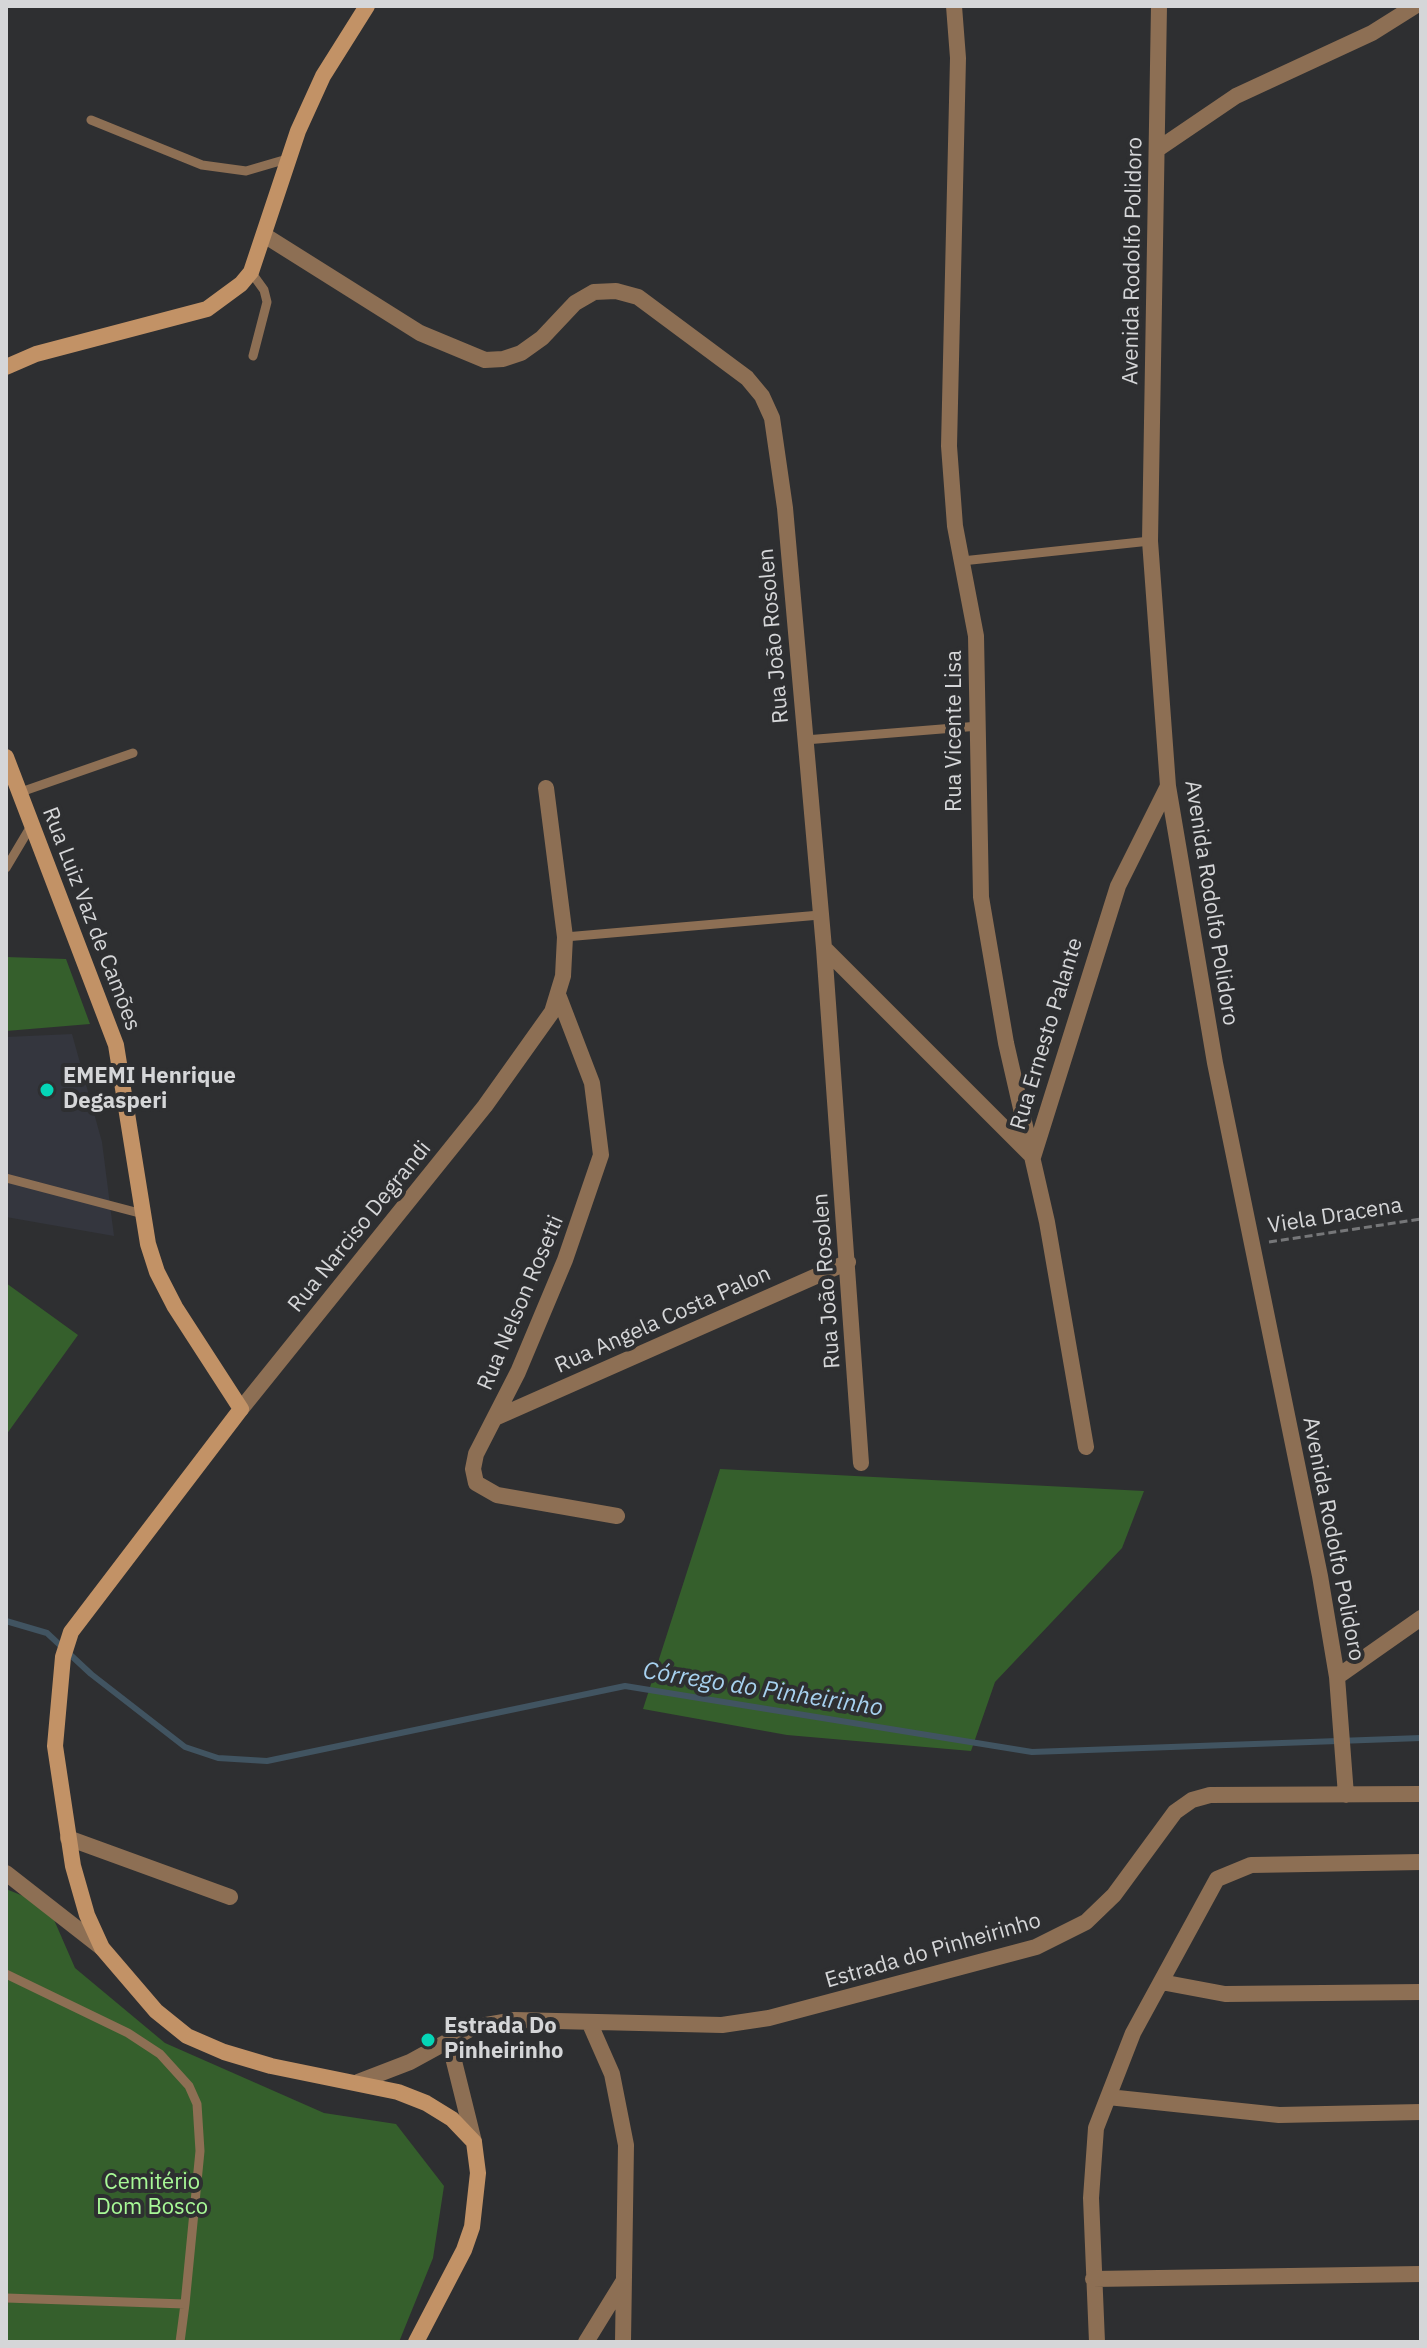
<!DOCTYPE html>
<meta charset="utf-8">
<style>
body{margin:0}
#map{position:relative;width:1427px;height:2348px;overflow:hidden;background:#2e2f31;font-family:"IBM Plex Sans",sans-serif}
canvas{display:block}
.frame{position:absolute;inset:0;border:8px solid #d5d6d8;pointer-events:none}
</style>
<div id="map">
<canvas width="1427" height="2348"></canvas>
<div class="frame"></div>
</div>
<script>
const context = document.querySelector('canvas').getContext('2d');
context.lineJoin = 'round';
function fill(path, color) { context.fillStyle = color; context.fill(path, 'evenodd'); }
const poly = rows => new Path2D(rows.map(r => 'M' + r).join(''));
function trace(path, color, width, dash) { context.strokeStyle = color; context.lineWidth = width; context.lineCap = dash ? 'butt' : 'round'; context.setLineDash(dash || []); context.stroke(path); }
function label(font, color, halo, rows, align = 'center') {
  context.font = font + ' "IBM Plex Sans",sans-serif'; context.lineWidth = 8; context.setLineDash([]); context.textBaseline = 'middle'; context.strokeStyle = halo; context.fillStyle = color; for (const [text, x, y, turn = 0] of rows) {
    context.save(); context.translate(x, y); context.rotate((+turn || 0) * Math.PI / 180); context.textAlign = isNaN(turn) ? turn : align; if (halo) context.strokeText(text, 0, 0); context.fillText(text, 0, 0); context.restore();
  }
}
fill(poly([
 [72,1034,102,1142,114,1236,6,1217,6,1037]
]), '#34363e');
fill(poly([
 [6,957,66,959,90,1024,6,1031],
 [6,1283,78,1335,6,1435],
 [720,1469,1144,1491,1122,1548,995,1682,971,1751,787,1735,643,1709],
 [6,1889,48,1906,75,1968,165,2043,324,2113,396,2124,444,2186,433,2258,399,2342,6,2342]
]), '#355f2c');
trace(poly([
 [6,1621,47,1633,91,1674,185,1747,218,1758,267,1761,625,1686,1032,1752,1421,1738]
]), '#415461', 6);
trace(poly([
 [1269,1242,1421,1219]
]), '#767779', 3, [8, 4]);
trace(poly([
 [91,120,202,165,246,171,287,159],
 [251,272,264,290,267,302,253,356],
 [962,561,1150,541],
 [805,740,979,726],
 [18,793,133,753],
 [6,868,31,826],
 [565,937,820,915],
 [6,1178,143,1214],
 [6,1974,128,2033,160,2054,189,2086,197,2104,200,2151,185,2304],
 [6,2298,185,2304,180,2342]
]), '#8d6f54', 9);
trace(poly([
 [954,6,958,58,949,446,955,526,976,636,981,897,1006,1043,1047,1222,1086,1447],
 [1159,6,1150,541,1168,786,1215,1063,1320,1576,1337,1677,1346,1795],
 [1158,149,1236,96,1372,33,1415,6],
 [264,235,420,333,485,360,503,359,521,353,542,338,575,303,594,292,616,291,638,297,747,378,762,396,772,418,785,508,824,948,861,1463],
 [824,948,1033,1157,1118,886,1168,786],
 [559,997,592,1083,601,1155,565,1260,518,1372,476,1454,473,1469,476,1483,497,1495,617,1516],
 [241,1409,485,1106,552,1012,563,976,565,937,546,788],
 [495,1418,848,1262],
 [1337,1677,1421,1618],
 [68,1838,230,1897],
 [6,1873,102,1948],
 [1161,1982,1225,1994,1421,1992],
 [590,2024,612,2074,626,2145,623,2342],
 [449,2041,474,2142],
 [358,2082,410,2062,474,2027,492,2024,515,2020,722,2025,769,2018,1036,1947,1086,1922,1114,1895,1175,1812,1192,1800,1210,1795,1421,1794],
 [1108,2097,1279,2115,1421,2112],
 [1093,2279,1421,2274],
 [586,2342,623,2282],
 [1097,2342,1091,2198,1096,2128,1133,2033,1217,1879,1251,1865,1421,1862]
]), '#8d6f54', 16);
trace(poly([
 [6,367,36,354,207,309,241,284,251,272,298,131,323,76,367,6],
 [6,757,116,1045,148,1244,157,1272,175,1307,241,1409,71,1632,63,1657,55,1746,73,1866,87,1915,102,1948,156,2011,187,2036,224,2052,271,2066,398,2092,426,2103,452,2119,474,2142,478,2173,472,2227,464,2250,416,2342]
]), '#c29266', 16);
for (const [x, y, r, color] of [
 [47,1090,8,"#05d5b6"],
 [428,2040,8,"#05d5b6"]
]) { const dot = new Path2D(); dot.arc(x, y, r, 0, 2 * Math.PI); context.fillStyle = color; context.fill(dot); trace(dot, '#2e2f31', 3); }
label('22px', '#d5d6d8', '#2e2f31', [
 ["Avenida Rodolfo Polidoro",1133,261,-89],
 ["Rua João Rosolen",774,636,-95],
 ["Rua Vicente Lisa",955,731,-90],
 ["Avenida Rodolfo Polidoro",1211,903,81],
 ["Rua Luiz Vaz de Camões",91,919,69],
 ["Rua Ernesto Palante",1047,1034,-73],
 ["Viela Dracena",1335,1216,-9],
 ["Rua Narciso Degrandi",360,1227,-51],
 ["Rua João Rosolen",827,1281,-94],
 ["Rua Nelson Rosetti",521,1303,-67],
 ["Rua Angela Costa Palon",663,1320,-24],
 ["Avenida Rodolfo Polidoro",1333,1539,79],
 ["Estrada do Pinheirinho",933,1951,-16]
]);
label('bold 22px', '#d5d6d8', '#2e2f31', [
 ["EMEMI Henrique",63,1077],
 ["Degasperi",63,1102],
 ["Estrada Do",444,2027],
 ["Pinheirinho",444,2052]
], 'left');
label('22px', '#a8f997', '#2e2f31', [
 ["Cemitério",152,2183],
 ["Dom Bosco",152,2208]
]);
label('italic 24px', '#a7d1ef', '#2e2f31', [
 ["Córrego do Pinheirinho",763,1690,9]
]);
</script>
